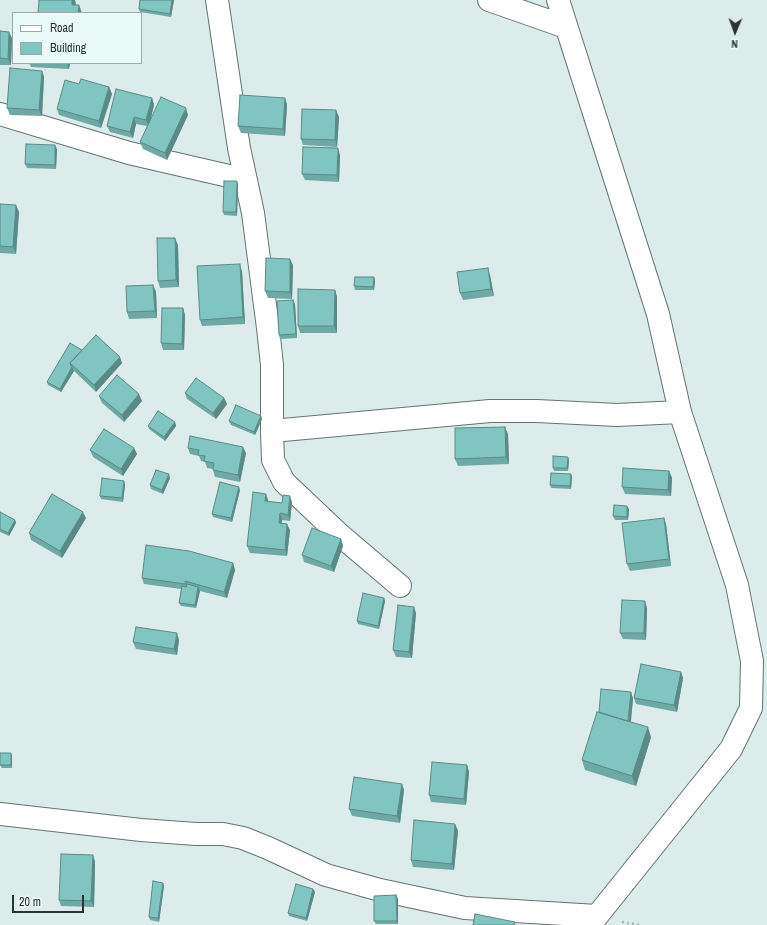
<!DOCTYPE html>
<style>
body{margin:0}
#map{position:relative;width:767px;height:925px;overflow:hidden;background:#dceceb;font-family:"Archivo Narrow",sans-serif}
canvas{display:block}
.legend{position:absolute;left:12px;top:12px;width:130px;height:52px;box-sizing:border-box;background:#e9faf8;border:1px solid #9daaa8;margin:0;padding:5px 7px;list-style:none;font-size:12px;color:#2c3231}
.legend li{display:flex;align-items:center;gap:8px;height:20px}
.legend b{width:20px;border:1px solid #9daaa8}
.north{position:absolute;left:715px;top:12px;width:40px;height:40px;-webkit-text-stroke:3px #e9faf8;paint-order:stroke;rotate:182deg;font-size:11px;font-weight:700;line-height:16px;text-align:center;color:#2c3231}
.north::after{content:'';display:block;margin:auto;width:14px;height:18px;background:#2c3231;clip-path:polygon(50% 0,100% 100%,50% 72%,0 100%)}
.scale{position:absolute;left:12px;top:895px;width:72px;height:18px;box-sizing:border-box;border:2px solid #2c3231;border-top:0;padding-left:5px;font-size:12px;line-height:14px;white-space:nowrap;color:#2c3231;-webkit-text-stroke:3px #e9faf8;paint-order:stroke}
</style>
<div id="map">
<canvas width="767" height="925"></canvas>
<ul class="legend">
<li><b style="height:5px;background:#fff"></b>Road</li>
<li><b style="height:11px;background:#81c5c0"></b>Building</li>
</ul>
<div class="north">N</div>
<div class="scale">20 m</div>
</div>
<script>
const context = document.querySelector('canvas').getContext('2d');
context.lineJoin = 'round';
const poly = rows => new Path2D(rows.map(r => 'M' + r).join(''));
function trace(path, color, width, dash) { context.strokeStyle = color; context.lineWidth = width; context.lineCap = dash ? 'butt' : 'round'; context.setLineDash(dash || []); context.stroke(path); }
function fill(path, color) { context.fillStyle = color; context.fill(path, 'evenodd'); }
const street = poly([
 [217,0,239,148,253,213,268,328,272,365,272,431,273,460,284,482,340,535,400,586],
 [489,0,566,27],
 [558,0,658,314,680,412,737,585,752,661,751,708,731,749,597,916,591,925],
 [0,114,129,153,246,180],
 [272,431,490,411,537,411,617,415,680,412],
 [0,814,141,830,196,834,223,834,243,838,268,848,326,875,380,890,465,908,597,916]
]);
trace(street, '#657372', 24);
trace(poly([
 [622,922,639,925]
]), '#a6b3b2', 2.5, [2, 3]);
trace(street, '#fff', 22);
fill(poly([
 [174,0,171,17,140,12,139,9],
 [0,31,12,38,11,65,0,65],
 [29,63,70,63,69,69,31,67],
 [42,71,44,77,42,116,10,115,7,108],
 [79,84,109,87,112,94,101,128,59,115,57,109],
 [152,98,154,105,150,120,188,115,167,160,143,149,140,142,147,126,136,124,133,138,110,132,107,126],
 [285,98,287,105,285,136,241,133,238,126],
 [339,117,337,147,303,145,301,139],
 [57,149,56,169,27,168,25,164],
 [340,155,339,182,305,180,302,174],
 [238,184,237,216,224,215,223,212],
 [0,204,19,212,16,254,0,253],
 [178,245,179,287,160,288,158,281],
 [293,265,292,299,268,298,265,291],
 [242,271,245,324,202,326,200,320],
 [490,275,494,296,463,300,460,293],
 [374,277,375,281,374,290,355,290,354,286],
 [153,285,156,292,157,318,129,319,127,312],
 [335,290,337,297,337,333,300,333,298,326],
 [295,304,297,338,280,339,279,335],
 [183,308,185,315,184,350,163,350,161,343],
 [82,350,122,363,96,392,74,371,61,392,48,385,47,382],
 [185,393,224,398,227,404,216,419,187,399],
 [99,396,142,401,124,422,102,403],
 [261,416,262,419,255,435,231,425,229,421],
 [175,422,176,426,165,441,149,429,148,426],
 [508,434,509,464,458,466,455,459],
 [134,448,137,454,123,476,93,457,90,450],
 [188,448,246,453,240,482,215,477,213,470,213,469,207,468,205,462,201,461,199,456,190,454],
 [569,460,568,471,554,471,553,468],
 [669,471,672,478,671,496,625,494,622,487],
 [571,474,572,477,571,489,551,488,550,485],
 [170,478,163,494,151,489,150,485],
 [124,481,125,485,123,502,101,499,100,496],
 [240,490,232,522,213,517,212,514],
 [266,494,268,500,268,502,282,503,292,502,290,521,282,520,282,523,290,530,287,556,250,553,247,546],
 [629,509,628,520,615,520,613,516],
 [0,512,15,520,16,523,9,536,0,532],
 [86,518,62,558,31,540,29,533],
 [666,524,671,566,630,571,627,564],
 [341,539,343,546,334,572,304,562,302,555],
 [233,563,235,570,227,598,200,591,196,608,181,606,179,603,181,589,144,584,142,578],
 [384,598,385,601,379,629,358,624,357,621],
 [647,608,646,640,623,639,620,633],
 [416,613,412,658,396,657,393,650],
 [179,640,177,655,136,649,133,642],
 [681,672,683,678,677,712,636,704,634,698],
 [631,692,633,699,631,722,651,737,636,786,585,770,582,760,599,712],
 [11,753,12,757,12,768,2,768,0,765],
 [467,765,469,772,466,805,431,802,429,795],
 [402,784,404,790,400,823,352,816,349,809],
 [455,824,458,831,454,870,413,867,411,860],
 [93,855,95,862,94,907,61,906,59,900],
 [163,883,164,886,159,922,150,920,149,917],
 [313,889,315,892,307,921,289,916,288,913],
 [396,895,398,899,398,924,376,924,374,921]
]), '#6fa9a5');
fill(poly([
 [72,0,75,0,76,4,75,13,72,5],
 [172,0,174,0,171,17,170,14],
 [79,5,82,13,78,13],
 [9,32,12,38,11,65,8,59],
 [67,63,70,63,69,69],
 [42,71,44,77,42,116,39,110],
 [109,87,112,94,101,128,99,121],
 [152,98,154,105,149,127,146,120],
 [285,98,287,105,285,136,283,129],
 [186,108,188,115,167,160,165,153],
 [336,110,339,117,337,147,335,140],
 [134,117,136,124,133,138,130,132],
 [55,145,57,149,56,169,55,165],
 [338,148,340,155,339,182,337,175],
 [237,181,238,184,237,216,236,212],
 [16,205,19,212,16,254,13,247],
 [175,238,178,245,179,287,176,280],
 [290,259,293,265,292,299,290,292],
 [240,264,242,271,245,324,243,317],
 [488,268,490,275,494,296,491,289],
 [374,277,375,281,374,290,373,287],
 [153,285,156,292,157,318,155,311],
 [335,290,337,297,337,333,334,326],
 [293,300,295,304,297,338,296,334],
 [183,308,185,315,184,350,182,344],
 [120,357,122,363,96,392,94,385],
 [72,367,74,371,61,392,60,389],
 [139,394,142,401,124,422,122,415],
 [224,398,227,404,216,419,213,413],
 [261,416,262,419,255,435,254,432],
 [175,422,176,426,165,441,164,437],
 [505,427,508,434,509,464,506,457],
 [243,447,246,453,240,482,238,475],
 [134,448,137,454,123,476,121,469],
 [568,457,569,460,568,471,567,468],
 [669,471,672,478,671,496,668,490],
 [169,474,170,478,163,494,162,490],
 [571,474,572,477,571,489,570,486],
 [124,481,125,485,123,502,122,498],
 [239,487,240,490,232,522,231,518],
 [266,494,268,500,268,508,265,501],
 [290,496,292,502,290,521,288,515],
 [627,506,629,509,628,520,627,517],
 [83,512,86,518,62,558,60,551],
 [280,513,282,520,281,530,279,523],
 [664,518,666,524,671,566,669,559],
 [15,520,16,523,9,536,8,533],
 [287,524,290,530,287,556,285,550],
 [341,539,343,546,334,572,331,566],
 [233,563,235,570,227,598,224,592],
 [198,587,200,591,196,608,195,605],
 [384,598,385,601,379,629,378,626],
 [645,601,647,608,646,640,644,633],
 [414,607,416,613,412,658,409,652],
 [177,633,179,640,177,655,174,649],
 [681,672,683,678,677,712,674,705],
 [631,692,633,699,630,727,628,721],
 [648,727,651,737,636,786,632,776],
 [11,753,12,757,12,768,11,765],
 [467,765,469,772,466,805,464,799],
 [402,784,404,790,400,823,397,816],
 [455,824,458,831,454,870,452,864],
 [93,855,95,862,94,907,91,901],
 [163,883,164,886,159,922,158,918],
 [313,889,315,892,307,921,306,918],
 [396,895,398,899,398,924,397,921]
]), '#5a8a86');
const building = poly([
 [39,0,72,0,72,5,79,5,78,13,38,13,39,0],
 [140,0,172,0,170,14,139,9,140,0],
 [0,31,9,32,8,59,0,58,0,31],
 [10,68,42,71,39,110,7,108,10,68],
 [81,79,109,87,99,121,57,109,65,80,79,84,81,79],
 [116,89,152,98,146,120,134,117,130,132,107,126,116,89],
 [240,95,285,98,283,129,238,126,240,95],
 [161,97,186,108,165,153,140,142,161,97],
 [302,109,336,110,335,140,301,139,302,109],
 [26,144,55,145,55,165,25,164,26,144],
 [303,147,338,148,337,175,302,174,303,147],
 [224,181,237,181,236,212,223,212,224,181],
 [0,204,16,205,13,247,0,246,0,204],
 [157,238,175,238,176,280,158,281,157,238],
 [266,258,290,259,290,292,265,291,266,258],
 [240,264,243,317,200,320,197,266,240,264],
 [488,268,491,289,460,293,457,272,488,268],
 [355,277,374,277,373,287,354,286,355,277],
 [153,285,155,311,127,312,126,286,153,285],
 [298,289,335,290,334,326,298,326,298,289],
 [293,300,296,334,279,335,277,301,293,300],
 [162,308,183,308,182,344,161,343,162,308],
 [96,335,120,357,94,385,70,363,96,335],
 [70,343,82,350,70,363,71,366,72,367,60,389,47,382,70,343],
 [117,375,139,394,122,415,99,396,117,375],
 [196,378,224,398,213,413,185,393,196,378],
 [236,405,261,416,254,432,229,421,236,405],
 [158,411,175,422,164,437,148,426,158,411],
 [505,427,506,457,455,459,455,428,505,427],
 [104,429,134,448,121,469,90,450,104,429],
 [190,436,243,447,238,475,213,470,214,463,204,461,205,456,198,455,199,450,188,448,190,436],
 [553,456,568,457,567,468,553,468,553,456],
 [623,468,669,471,668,490,622,487,623,468],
 [156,470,169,474,162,490,150,485,156,470],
 [551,473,571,474,570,486,550,485,551,473],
 [102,478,124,481,122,498,100,496,102,478],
 [220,482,239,487,231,518,212,514,220,482],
 [253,492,266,494,265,501,282,503,283,495,290,496,288,515,280,513,279,523,287,524,285,550,247,546,253,492],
 [52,494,83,512,60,551,29,533,52,494],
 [614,505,627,506,627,517,613,516,614,505],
 [0,512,15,520,8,533,0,529,0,512],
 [664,518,669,559,627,564,622,523,664,518],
 [312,528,341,539,331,566,302,555,312,528],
 [146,545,189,551,233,563,224,592,185,581,185,584,142,578,146,545],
 [187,584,198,587,195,605,179,603,182,586,186,587,187,584],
 [363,593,384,598,378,626,357,621,363,593],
 [622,600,645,601,644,633,620,633,622,600],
 [398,605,414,607,409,652,393,650,398,605],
 [136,627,177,633,174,649,133,642,136,627],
 [641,664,681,672,674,705,634,698,641,664],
 [601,689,631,692,628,721,624,720,599,712,601,689],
 [597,712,648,727,632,776,582,760,597,712],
 [0,753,11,753,11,765,0,765,0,753],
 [432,762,467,765,464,799,429,795,432,762],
 [354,777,402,784,397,816,349,809,354,777],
 [414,820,455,824,452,864,411,860,414,820],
 [61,854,93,855,91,901,59,900,61,854],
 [153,881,163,883,158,918,149,917,153,881],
 [296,884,313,889,306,918,288,913,296,884],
 [396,895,397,921,374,921,374,896,396,895],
 [475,914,515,922,514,925,473,925,475,914]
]);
fill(building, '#81c5c0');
trace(building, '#5a8a86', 1);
</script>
